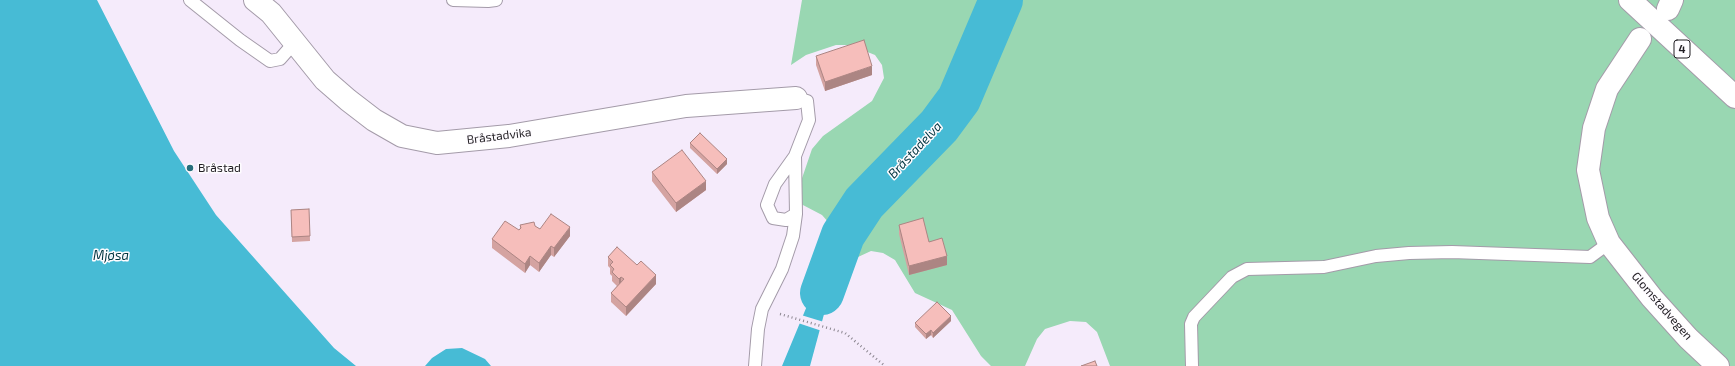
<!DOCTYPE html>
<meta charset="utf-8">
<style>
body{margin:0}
canvas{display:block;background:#f5ebfb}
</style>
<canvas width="1735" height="366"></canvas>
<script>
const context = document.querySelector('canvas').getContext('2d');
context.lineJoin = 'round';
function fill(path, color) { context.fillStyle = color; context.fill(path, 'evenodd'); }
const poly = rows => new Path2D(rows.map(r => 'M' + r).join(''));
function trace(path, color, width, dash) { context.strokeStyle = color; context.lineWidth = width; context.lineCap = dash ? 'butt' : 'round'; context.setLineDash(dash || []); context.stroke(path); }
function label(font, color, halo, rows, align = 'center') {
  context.font = font + ' "Exo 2",sans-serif'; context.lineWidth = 3; context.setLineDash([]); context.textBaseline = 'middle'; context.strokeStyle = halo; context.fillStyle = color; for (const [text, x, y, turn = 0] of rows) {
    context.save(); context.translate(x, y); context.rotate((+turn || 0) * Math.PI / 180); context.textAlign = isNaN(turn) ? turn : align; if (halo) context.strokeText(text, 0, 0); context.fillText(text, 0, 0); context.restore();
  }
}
fill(poly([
 [802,0,1735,0,1735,366,1110,366,1097,332,1086,322,1070,321,1045,329,1037,339,1025,366,991,366,981,356,952,310,915,293,895,260,883,253,871,251,858,257,830,292,822,293,814,289,828,249,829,223,822,215,801,204,798,190,812,149,823,136,872,101,884,78,882,65,875,55,850,45,836,45,806,55,791,65]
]), '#99d7b2');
fill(poly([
 [0,0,97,0,174,151,216,215,334,348,356,366,0,366],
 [814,289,822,293,830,292,810,366,782,366],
 [462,348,485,359,491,366,425,366,432,358,446,349]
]), '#47bbd5');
fill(poly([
 [801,315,824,322,822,331,798,323]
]), '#f5ebfb');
trace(poly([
 [822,293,843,235,864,203,939,126,959,99,1001,0]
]), '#47bbd5', 44);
const lane = poly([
 [190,0,240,40,270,61,280,59,295,42],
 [453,0,488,1,496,0],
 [795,156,775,184,767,205,773,218,786,220,796,214],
 [755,366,758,329,762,309,782,269,793,236,796,214,795,156,809,120,807,101,796,98],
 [1192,366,1191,324,1194,317,1232,277,1247,269,1324,267,1376,256,1409,253,1452,252,1590,257,1609,243]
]);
const street = poly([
 [255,0,271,13,325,80,348,100,374,120,402,136,437,143,509,136,686,106,796,98],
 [1668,9,1672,0],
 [1640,39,1607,89,1594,128,1588,170,1598,218,1609,243,1652,298,1688,338,1718,366]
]);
const highway = poly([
 [1630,0,1735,97]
]);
trace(lane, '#a49ba9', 14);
trace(street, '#a49ba9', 24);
trace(highway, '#a49ba9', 24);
trace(poly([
 [780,314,845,333,885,366]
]), '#8c8690', 2.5, [1, 3]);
trace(lane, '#fff', 12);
trace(street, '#fff', 22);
trace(highway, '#fff', 22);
fill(poly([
 [816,56,872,75,825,91,816,65],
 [690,143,727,164,717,174,690,148],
 [652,172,706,190,676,212,652,181],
 [309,209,310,241,292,242,291,210],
 [520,225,535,226,540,229,570,236,554,257,551,255,539,272,530,265,525,273,492,248,492,239,519,230,520,228],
 [899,225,929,242,947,265,909,275,899,234],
 [608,257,656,284,626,316,611,302,611,293,617,286,612,281,612,276,610,274,610,268,608,266],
 [951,321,933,338,931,335,926,339,915,327,915,323]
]), '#d4a3a1');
fill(poly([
 [872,66,872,75,825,91,825,82],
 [727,159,727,164,717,174,717,169],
 [706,181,706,190,676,212,676,203],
 [570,227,570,236,554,257,554,248],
 [551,246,551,255,539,272,539,263],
 [530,256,530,265,525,273,525,264],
 [947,256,947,265,909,275,909,266],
 [656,275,656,284,626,316,626,307],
 [621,277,621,286,619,288,619,279],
 [951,316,951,321,933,338,933,333],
 [931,330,931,335,926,339,926,334]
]), '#ac8583');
const building = poly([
 [864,40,872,66,825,82,816,56,864,40],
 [700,133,727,159,717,169,690,143,700,133],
 [682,150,706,181,676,203,652,172,682,150],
 [309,209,310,236,292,237,291,210,309,209],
 [551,214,570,227,554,248,551,246,539,263,530,256,525,264,492,239,505,221,519,230,521,228,520,225,534,222,535,226,540,229,551,214],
 [923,218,929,242,942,238,947,256,909,266,899,225,923,218],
 [617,247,637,265,641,261,656,275,626,307,611,293,624,279,621,277,619,279,612,272,614,269,610,265,613,262,608,257,617,247],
 [937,302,951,316,933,333,931,330,926,334,915,323,937,302],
 [1095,361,1097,366,1081,366,1095,361]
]);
fill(building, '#f6bebb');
trace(building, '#ac8583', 1);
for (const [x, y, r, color] of [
 [190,168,4,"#276e7c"]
]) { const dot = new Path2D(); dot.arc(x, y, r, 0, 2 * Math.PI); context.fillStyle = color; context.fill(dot); trace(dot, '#fefcff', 1.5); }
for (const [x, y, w] of [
 [1682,49,16]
]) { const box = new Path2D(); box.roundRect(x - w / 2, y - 9, w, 18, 3); context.fillStyle = '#fefcff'; context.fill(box); trace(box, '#211e23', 1); }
label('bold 11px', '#211e23', null, [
 ["4",1682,49]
]);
label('12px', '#211e23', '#fefcff', [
 ["Bråstadvika",499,136,-7],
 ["Glomstadvegen",1662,306,49]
]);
label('12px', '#211e23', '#fefcff', [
 ["Bråstad",198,168]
], 'left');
label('italic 13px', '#003540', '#fefcff', [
 ["Bråstadelva",915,150,-47],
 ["Mjøsa",111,256]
]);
</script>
